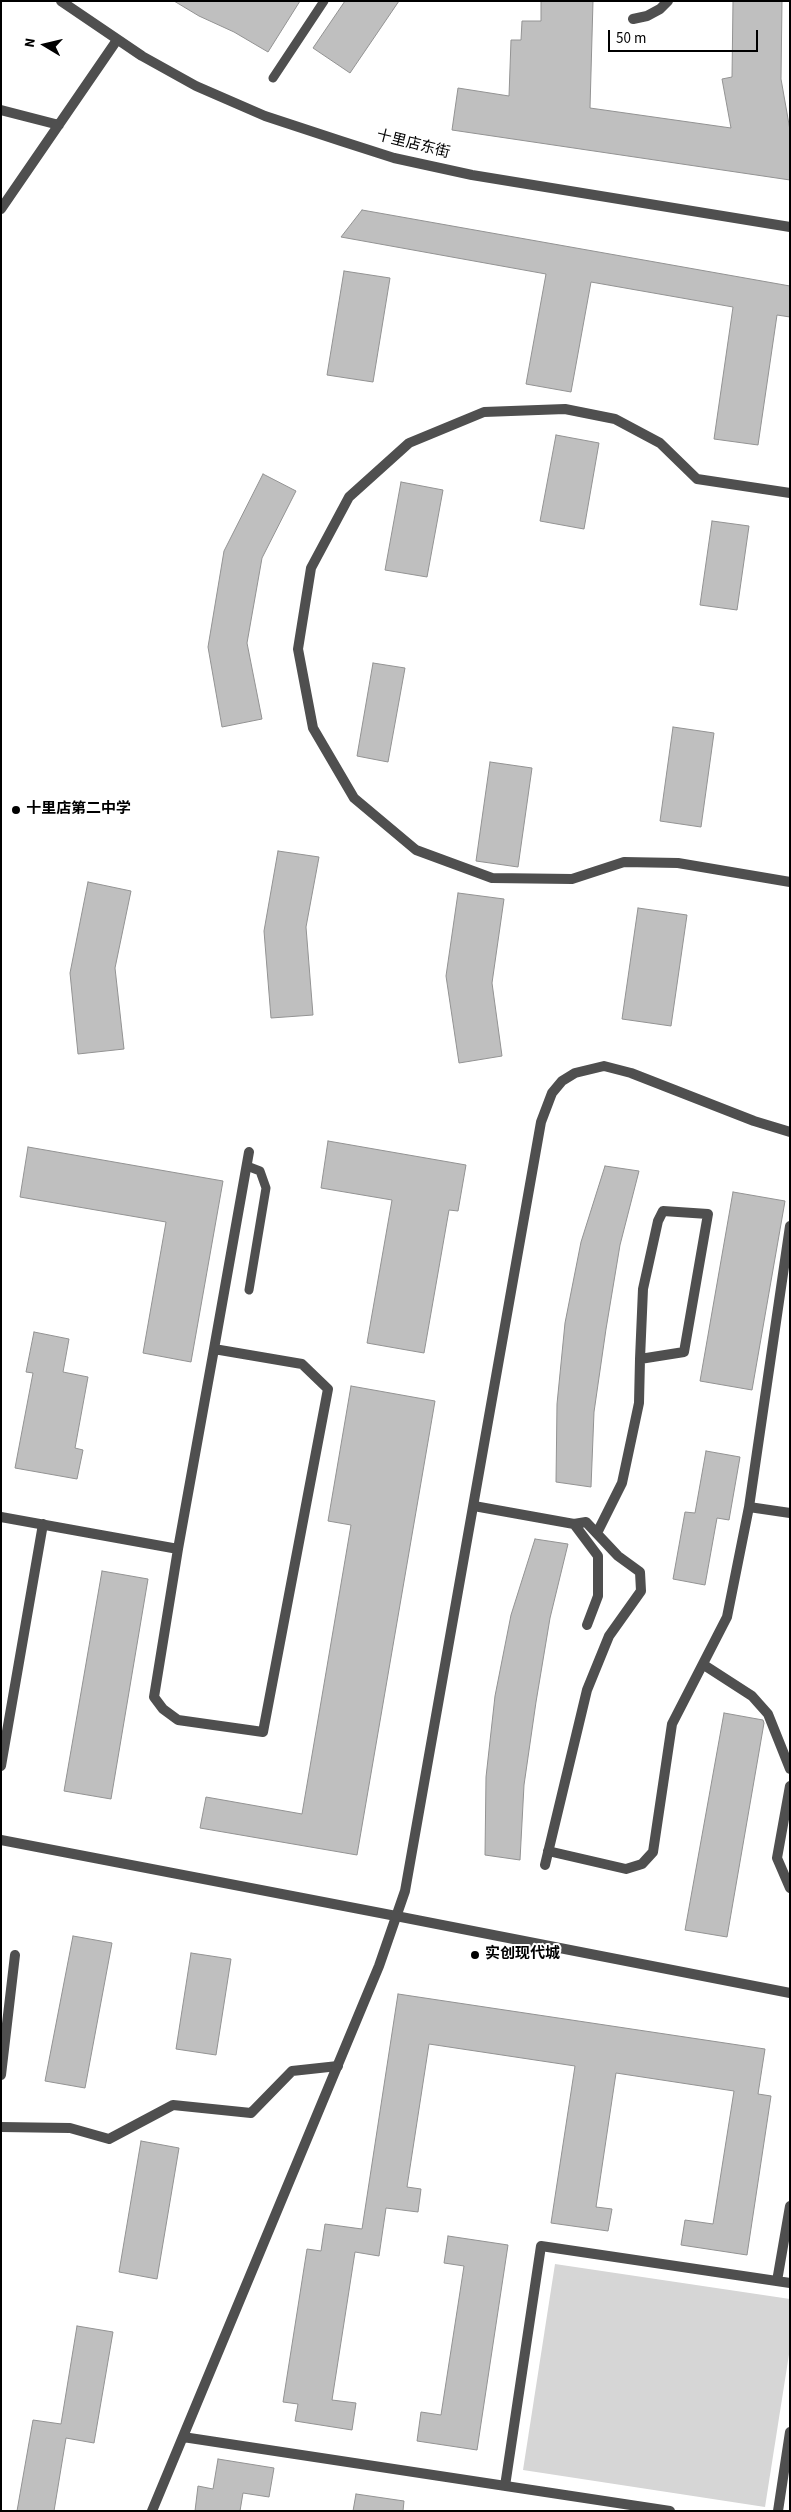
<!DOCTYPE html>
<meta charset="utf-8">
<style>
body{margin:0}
#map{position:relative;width:791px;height:2512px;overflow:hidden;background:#fff;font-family:"Source Sans 3",sans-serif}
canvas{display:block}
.frame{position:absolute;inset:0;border:2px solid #000;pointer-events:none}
.north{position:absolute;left:20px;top:20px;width:50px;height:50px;-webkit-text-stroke:4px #fff;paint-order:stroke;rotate:279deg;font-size:14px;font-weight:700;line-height:20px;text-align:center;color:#000}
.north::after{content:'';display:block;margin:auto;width:18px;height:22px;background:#000;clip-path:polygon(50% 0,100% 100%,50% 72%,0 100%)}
.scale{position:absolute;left:608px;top:30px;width:150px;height:22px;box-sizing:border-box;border:2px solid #000;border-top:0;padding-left:6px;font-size:15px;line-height:18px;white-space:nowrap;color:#000;-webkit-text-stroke:4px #fff;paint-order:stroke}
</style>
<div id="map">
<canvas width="791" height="2512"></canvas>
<div class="frame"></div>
<div class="north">N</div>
<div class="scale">50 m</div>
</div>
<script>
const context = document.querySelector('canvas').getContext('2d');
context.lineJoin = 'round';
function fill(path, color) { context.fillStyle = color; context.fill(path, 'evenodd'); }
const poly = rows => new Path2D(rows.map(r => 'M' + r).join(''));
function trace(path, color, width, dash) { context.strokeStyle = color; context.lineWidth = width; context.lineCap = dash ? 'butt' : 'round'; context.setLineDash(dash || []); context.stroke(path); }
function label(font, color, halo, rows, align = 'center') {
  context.font = font + ' "Source Sans 3","Noto Sans SC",sans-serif'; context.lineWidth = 4; context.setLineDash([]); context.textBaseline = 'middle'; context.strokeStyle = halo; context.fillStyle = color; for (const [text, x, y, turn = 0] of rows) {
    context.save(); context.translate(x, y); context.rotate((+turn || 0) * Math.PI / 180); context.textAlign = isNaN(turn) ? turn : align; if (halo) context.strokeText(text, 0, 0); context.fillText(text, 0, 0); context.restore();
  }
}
fill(poly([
 [555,2264,790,2299,790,2348,765,2507,523,2470]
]), '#d6d6d6');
const building = poly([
 [174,1,300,1,268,52,234,32,199,16,174,1],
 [345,1,399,1,350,73,313,48,345,1],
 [541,1,593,1,590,108,731,128,722,79,732,77,733,1,782,1,781,79,790,130,790,180,452,130,458,88,509,96,511,40,521,40,522,21,541,21,541,1],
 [362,210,790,286,790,317,777,315,758,445,714,439,733,307,591,282,571,392,526,384,546,274,341,237,362,210],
 [344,271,390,278,373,382,327,375,344,271],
 [556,435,599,443,584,529,540,521,556,435],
 [263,474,296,491,262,558,247,643,262,719,222,727,208,647,224,551,263,474],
 [401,482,443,490,427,577,385,570,401,482],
 [712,521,749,526,737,610,700,605,712,521],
 [373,663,405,668,388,762,357,756,373,663],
 [673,727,714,733,701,827,660,821,673,727],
 [490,762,532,768,518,867,476,861,490,762],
 [278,851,319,857,306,927,313,1015,271,1018,264,931,278,851],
 [88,882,131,891,115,968,124,1049,78,1054,70,973,88,882],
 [458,893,504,899,492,983,502,1056,459,1063,446,976,458,893],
 [638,908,687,915,671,1026,622,1019,638,908],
 [328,1141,466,1165,458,1211,449,1210,424,1353,367,1343,392,1200,321,1188,328,1141],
 [28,1147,223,1181,191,1362,143,1353,166,1222,20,1197,28,1147],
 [605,1166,639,1171,620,1245,606,1329,594,1412,591,1487,556,1482,557,1404,565,1323,581,1242,605,1166],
 [733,1192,785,1201,752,1390,700,1381,733,1192],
 [34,1332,69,1339,63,1372,88,1377,75,1448,83,1450,77,1479,15,1468,33,1373,26,1372,34,1332],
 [351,1386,435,1401,357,1855,200,1828,206,1797,302,1814,351,1525,328,1521,351,1386],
 [706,1451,740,1457,729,1520,717,1518,705,1585,673,1579,685,1512,695,1513,706,1451],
 [535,1539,568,1544,550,1618,536,1702,524,1785,520,1860,485,1855,486,1777,495,1696,511,1615,535,1539],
 [102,1571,148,1579,111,1799,64,1791,102,1571],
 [724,1713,763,1720,764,1723,727,1937,685,1930,724,1713],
 [73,1936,112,1943,85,2088,45,2081,73,1936],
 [191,1953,231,1959,216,2055,176,2049,191,1953],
 [398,1994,765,2049,758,2094,771,2096,747,2255,681,2245,685,2220,713,2224,734,2091,616,2073,596,2207,612,2209,608,2231,551,2223,575,2066,429,2044,407,2187,421,2189,418,2212,386,2208,379,2256,355,2252,332,2400,356,2403,352,2430,295,2421,298,2404,283,2402,307,2249,321,2251,325,2224,362,2229,398,1994],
 [141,2141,179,2148,157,2279,119,2272,141,2141],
 [448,2236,508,2245,477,2450,417,2441,421,2412,441,2415,464,2266,444,2263,448,2236],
 [77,2326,113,2332,94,2443,66,2438,54,2511,17,2511,33,2420,61,2424,77,2326],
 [218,2459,274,2468,269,2497,243,2493,240,2511,195,2511,198,2486,213,2489,218,2459],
 [356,2494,404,2501,403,2511,353,2511,356,2494]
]);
fill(building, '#bfbfbf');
trace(building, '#939393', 1);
trace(poly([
 [273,78,324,1],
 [247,1166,260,1171,266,1188,249,1290]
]), '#4f4f4f', 9);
trace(poly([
 [1,2075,15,1955],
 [1,2127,70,2128,109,2139,173,2105,251,2113,292,2071,338,2066]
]), '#4f4f4f', 10);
trace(poly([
 [633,19,647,16,660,9,668,1],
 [1,110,59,125],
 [1,209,117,40],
 [790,493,697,479,660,443,615,419,565,409,484,412,409,443,349,497,311,568,298,649,313,728,354,798,416,850,492,878,572,879,624,862,678,863,790,882],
 [214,1349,302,1364,328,1389,263,1732,178,1720,163,1709,154,1697,178,1549,214,1349,249,1152],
 [474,1506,574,1524,586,1522,618,1556,640,1572,641,1591,609,1636,587,1690,545,1865],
 [749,1507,790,1513],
 [1,1517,178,1549],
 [574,1524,598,1556,598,1596,587,1625],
 [597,1533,622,1483,639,1403,640,1359,643,1289,658,1221,663,1211,708,1214,684,1352,640,1359],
 [704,1665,752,1696,768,1714,790,1769],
 [1,1766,43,1524],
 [790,1786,777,1858,790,1888],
 [1,1840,396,1916],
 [548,1851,626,1869,642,1864,653,1852,672,1724,727,1617,749,1507,790,1226],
 [777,2281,790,2206],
 [183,2437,670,2511],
 [505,2486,541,2246,790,2283],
 [152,2511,379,1966,405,1891,541,1122,552,1093,562,1081,575,1073,604,1066,631,1073,754,1121,790,1132],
 [778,2511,790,2432]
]), '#4f4f4f', 10);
trace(poly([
 [61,1,142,56,196,86,265,116,341,141,394,158,472,175,790,227],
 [396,1916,790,1993]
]), '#4f4f4f', 10);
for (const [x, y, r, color] of [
 [16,810,5,"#000"],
 [475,1955,5,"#000"]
]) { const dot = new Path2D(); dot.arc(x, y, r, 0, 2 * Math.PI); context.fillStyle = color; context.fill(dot); trace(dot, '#fff', 2); }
label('15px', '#000', '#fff', [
 ["十里店东街",413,145,14]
]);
label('bold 15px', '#000', '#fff', [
 ["十里店第二中学",26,810],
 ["实创现代城",485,1955]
], 'left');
</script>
